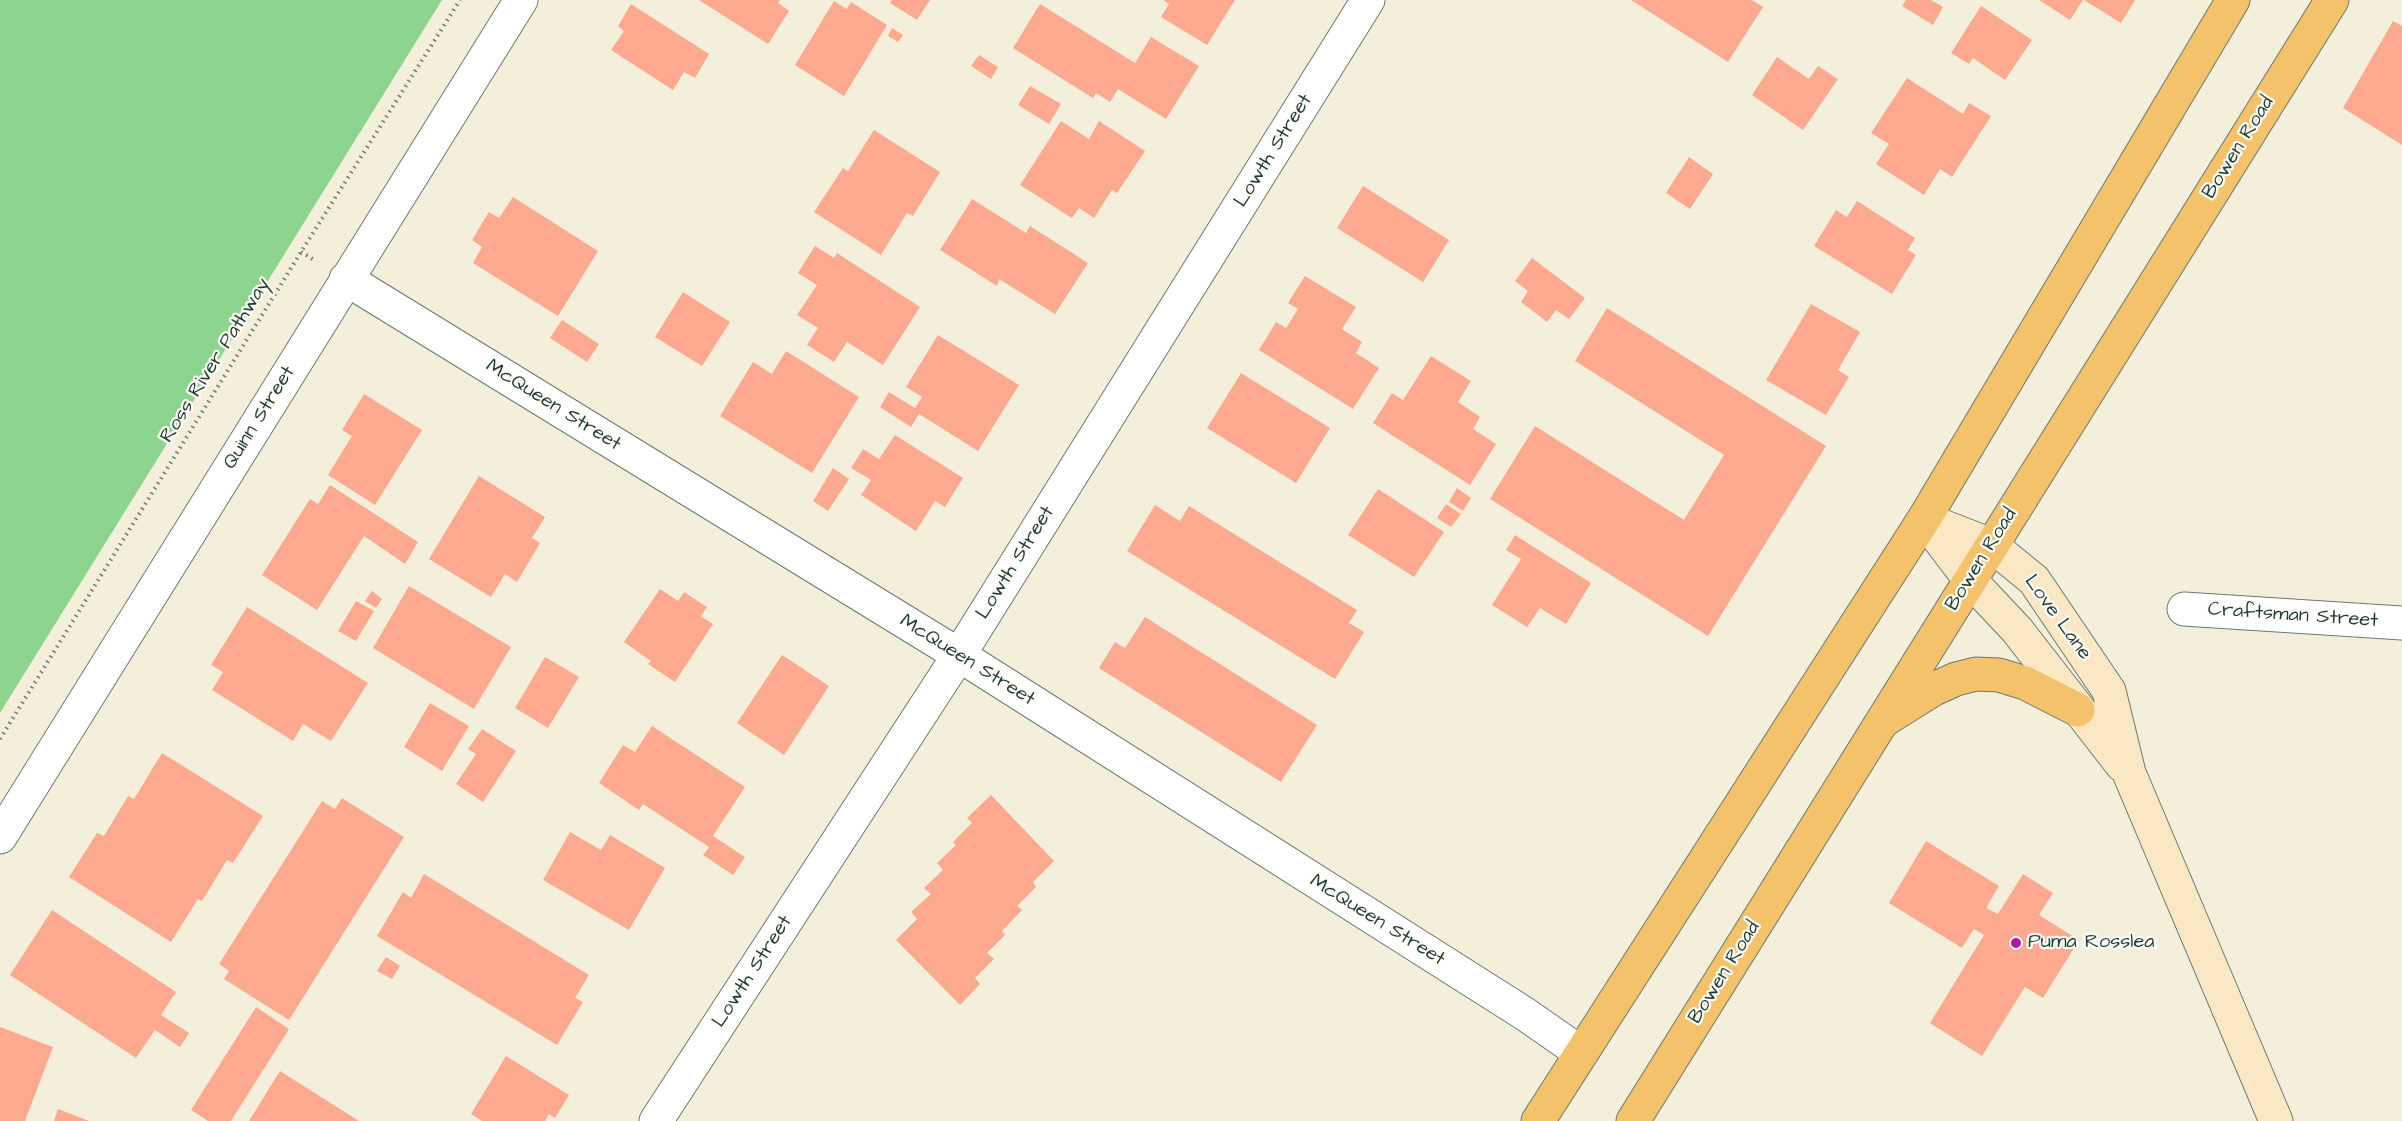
<!DOCTYPE html>
<style>
body{margin:0}
canvas{display:block;background:#f3efdb}
</style>
<canvas width="2402" height="1121"></canvas>
<script>
const context = document.querySelector('canvas').getContext('2d');
context.lineJoin = 'round';
function fill(path, color) { context.fillStyle = color; context.fill(path, 'evenodd'); }
const poly = rows => new Path2D(rows.map(r => 'M' + r).join(''));
function trace(path, color, width, dash) { context.strokeStyle = color; context.lineWidth = width; context.lineCap = dash ? 'butt' : 'round'; context.setLineDash(dash || []); context.stroke(path); }
function label(font, color, halo, rows, align = 'center') {
  context.font = font + ' "Architects Daughter",sans-serif'; context.lineWidth = 4.5; context.setLineDash([]); context.textBaseline = 'middle'; context.strokeStyle = halo; context.fillStyle = color; for (const [text, x, y, turn = 0] of rows) {
    context.save(); context.translate(x, y); context.rotate((+turn || 0) * Math.PI / 180); context.textAlign = isNaN(turn) ? turn : align; if (halo) context.strokeText(text, 0, 0); context.fillText(text, 0, 0); context.restore();
  }
}
fill(poly([
 [0,0,442,0,0,713]
]), '#8dd58f');
fill(poly([
 [699,0,780,0,778,3,789,11,768,44],
 [892,0,930,0,917,20,890,3],
 [1163,0,1235,0,1207,45,1161,17,1169,4],
 [1631,0,1752,0,1763,7,1728,62],
 [1906,0,1931,0,1943,7,1933,25,1902,6],
 [2039,0,2083,0,2070,20],
 [2084,0,2135,0,2121,23],
 [834,1,847,9,851,2,887,25,844,96,795,65],
 [631,4,709,54,695,78,684,72,673,90,611,50,624,31,618,26],
 [1040,4,1135,63,1151,37,1199,66,1166,119,1118,89,1110,102,1096,93,1093,98,1013,48],
 [1981,6,2032,40,2005,80,1973,58,1969,64,1951,53],
 [2393,21,2402,26,2402,145,2343,108],
 [892,28,903,35,898,42,888,36],
 [979,55,998,67,991,79,971,66],
 [1777,57,1809,79,1818,66,1838,79,1803,130,1752,95],
 [1907,78,1963,114,1969,103,1991,116,1952,177,1940,169,1924,195,1876,164,1889,144,1871,133],
 [1030,86,1061,104,1049,124,1018,105],
 [1061,121,1089,139,1099,121,1145,151,1117,193,1112,190,1094,218,1079,208,1072,218,1020,185],
 [874,130,940,172,913,216,907,213,881,255,814,212,843,168,848,171],
 [1689,157,1713,174,1690,209,1666,193],
 [1363,186,1449,240,1423,282,1337,228],
 [513,197,598,251,558,316,473,263,482,247,472,240,489,212,499,218],
 [972,199,1026,233,1030,226,1088,263,1055,314,999,279,997,286,940,250],
 [1857,201,1915,238,1908,250,1916,255,1892,294,1814,246,1836,210,1847,217],
 [815,246,834,258,837,253,920,307,883,365,847,342,834,362,807,345,818,328,797,315,817,285,798,273],
 [1532,258,1585,298,1569,319,1556,310,1547,322,1521,302,1528,291,1515,281],
 [1305,276,1356,307,1342,329,1362,342,1356,353,1379,368,1353,409,1259,350,1276,322,1286,328,1298,309,1288,303],
 [683,292,730,322,702,366,655,337],
 [1811,304,1860,332,1838,370,1849,377,1826,415,1766,380],
 [1607,308,1826,446,1708,636,1490,499,1535,426,1684,520,1724,455,1575,361],
 [562,320,599,344,587,362,550,338],
 [938,335,1019,385,978,451,919,414,911,427,880,407,889,392,915,408,922,397,906,387],
 [786,351,859,397,812,473,720,416,753,362,772,374],
 [1431,356,1471,381,1458,402,1480,417,1473,429,1496,444,1470,485,1373,423,1392,393,1403,400],
 [1241,373,1330,428,1296,483,1207,428],
 [364,394,422,430,375,505,328,475,352,436,342,430],
 [895,435,963,478,945,507,935,501,916,531,861,495,871,480,851,468,863,449,879,459],
 [833,468,849,479,828,511,813,501],
 [479,476,545,517,532,538,540,543,517,582,505,574,491,597,429,559],
 [330,485,418,542,405,564,364,536,317,610,262,575,310,499,318,504],
 [1457,488,1471,498,1463,511,1449,502],
 [1378,489,1444,532,1414,577,1348,535],
 [1446,504,1461,514,1451,527,1437,518],
 [1155,505,1180,521,1189,506,1357,610,1349,623,1364,632,1335,679,1127,551],
 [1515,535,1591,583,1566,624,1540,608,1527,627,1492,605,1521,559,1506,550],
 [409,586,511,647,474,709,373,648],
 [660,589,678,601,684,592,707,607,701,616,713,624,675,682,648,664,651,661,624,642],
 [372,591,382,599,376,608,365,601],
 [356,601,374,611,356,641,338,631],
 [247,607,368,683,331,741,303,724,293,741,212,690,223,672,211,665],
 [1145,617,1317,725,1281,782,1099,668,1115,642,1125,648],
 [782,655,829,686,784,755,737,723],
 [545,657,579,677,548,728,515,708],
 [430,703,469,726,442,771,404,747],
 [652,726,745,787,713,836,745,857,733,875,703,855,709,847,643,804,639,810,599,783,623,745,635,752],
 [482,729,516,751,483,802,456,784,476,754,468,749],
 [162,753,263,816,233,863,227,860,202,901,198,899,171,942,69,877,97,833,104,836,128,796,134,799],
 [991,795,1054,861,1033,882,1036,887,1017,906,1022,910,1002,931,1005,935,987,953,994,959,975,978,980,984,960,1005,896,940,917,919,911,912,931,894,924,888,943,870,937,863,956,845,953,842,972,823,967,818],
 [342,798,404,837,289,1020,224,979,229,971,219,964,322,801,335,809],
 [570,832,601,850,610,835,665,868,629,930,543,880],
 [1926,841,1999,886,1986,908,1998,914,2023,874,2053,893,2039,915,2079,940,2043,998,2025,987,1982,1056,1930,1023,1984,935,1974,929,1962,948,1889,903],
 [424,874,589,975,575,998,583,1002,557,1045,377,936,403,892,411,898],
 [52,910,176,992,161,1015,189,1033,180,1047,155,1030,136,1058,10,975],
 [386,957,400,966,392,979,377,971],
 [256,1007,289,1029,231,1121,208,1121,191,1110],
 [0,1027,53,1047,25,1121,0,1121],
 [506,1056,569,1095,555,1118,549,1114,545,1121,482,1121,471,1114],
 [280,1071,359,1121,249,1121],
 [58,1109,89,1121,54,1121]
]), '#fca98f');
const street = poly([
 [346,279,959,655,1525,1014,1581,1053],
 [2184,609,2402,623],
 [0,837,521,0],
 [656,1121,959,655,1368,0]
]);
const secondary = poly([
 [1924,519,1991,545,2034,580,2109,691,2129,773,2276,1121],
 [1924,519,1970,580,2017,630,2122,765]
]);
const primary = poly([
 [1886,719,1934,689,1956,679,1976,674,1999,675,2025,683,2078,710],
 [1538,1121,1924,519,2233,0],
 [1633,1121,2332,0]
]);
trace(street, '#697b6e', 35);
trace(secondary, '#697b6e', 35);
trace(primary, '#697b6e', 35);
trace(poly([
 [301,252,316,261],
 [0,739,301,252,460,0]
]), '#697b6e', 4, [1.5, 4.5]);
trace(street, '#fff', 33);
trace(secondary, '#fae7c3', 33);
trace(primary, '#f3c26a', 33);
for (const [x, y, r, color] of [
 [2016,943,6,"#b5179e"]
]) { const dot = new Path2D(); dot.arc(x, y, r, 0, 2 * Math.PI); context.fillStyle = color; context.fill(dot); trace(dot, '#fdfcf7', 2); }
label('20px', '#1f3d34', '#fdfcf7', [
 ["Bowen Road",2239,148,-58],
 ["Lowth Street",1274,151,-58],
 ["Ross River Pathway",216,361,-58],
 ["McQueen Street",553,406,32],
 ["Quinn Street",260,418,-58],
 ["Bowen Road",1982,560,-58],
 ["Lowth Street",1016,563,-58],
 ["Craftsman Street",2293,616,4],
 ["Love Lane",2057,618,54],
 ["McQueen Street",967,661,32],
 ["McQueen Street",1377,921,32],
 ["Lowth Street",753,972,-57],
 ["Bowen Road",1725,973,-58]
]);
label('20px', '#1f3d34', '#fdfcf7', [
 ["Puma Rosslea",2028,943]
], 'left');
</script>
